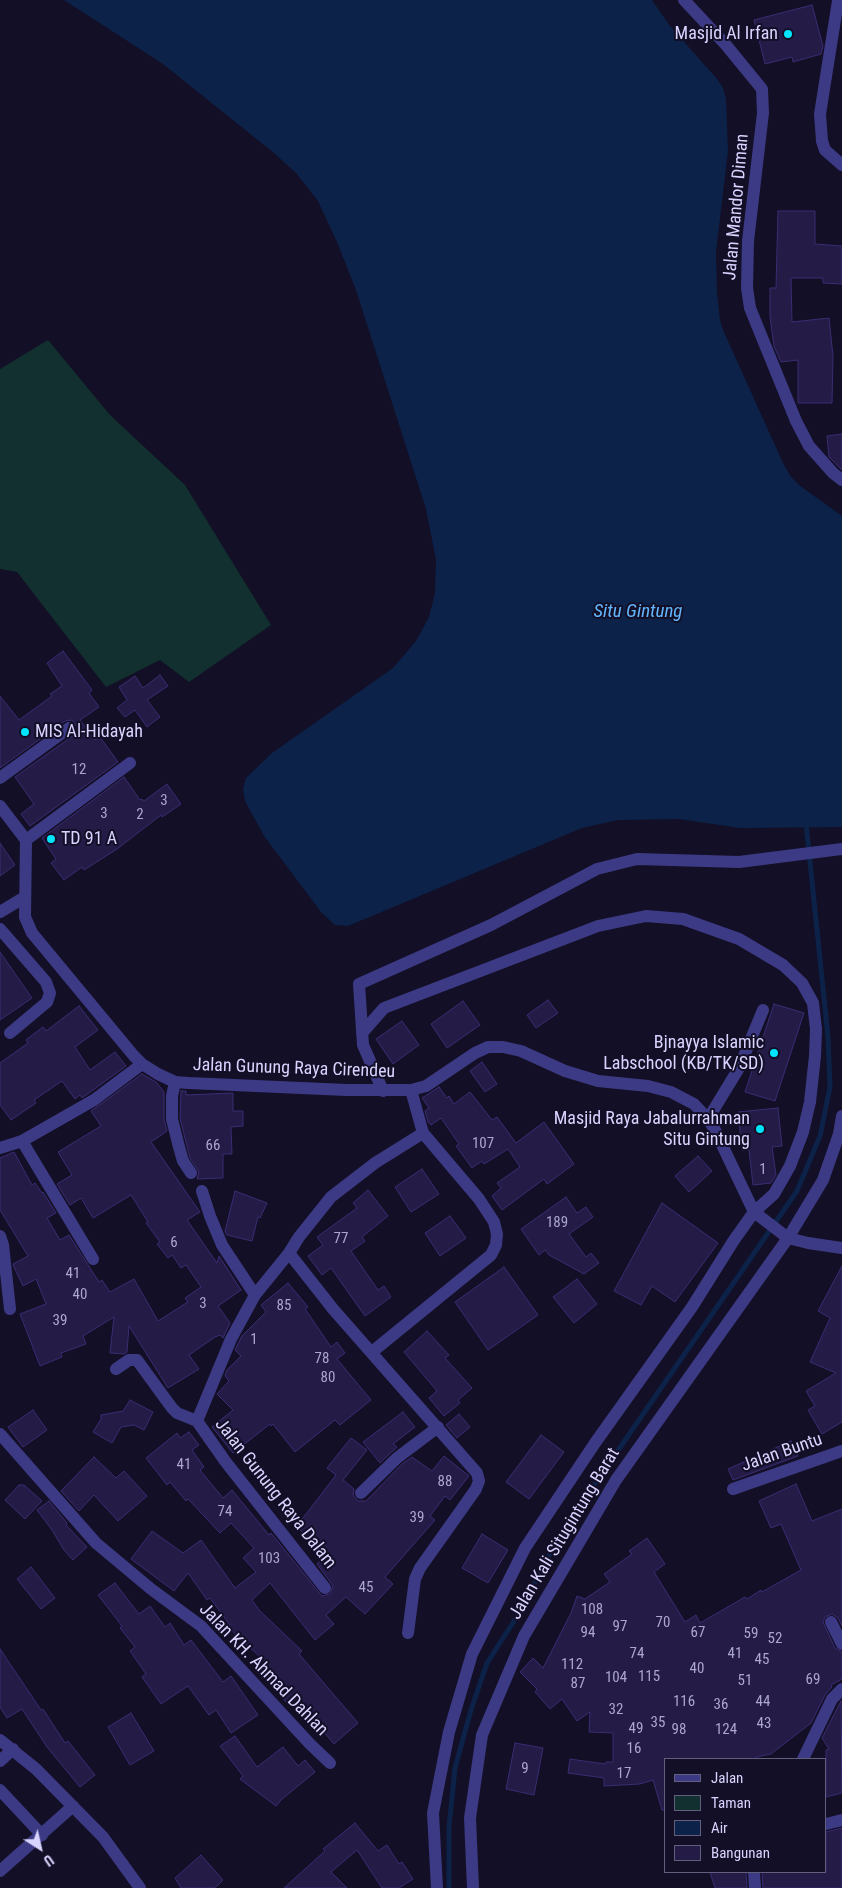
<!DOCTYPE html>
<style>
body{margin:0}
#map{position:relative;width:842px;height:1888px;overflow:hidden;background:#130f26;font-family:"Roboto Condensed",sans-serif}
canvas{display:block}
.legend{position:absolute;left:664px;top:1758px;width:162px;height:115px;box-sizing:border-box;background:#130f26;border:1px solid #625e7d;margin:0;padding:6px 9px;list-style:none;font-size:15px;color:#d9d4ff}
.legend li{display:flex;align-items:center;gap:10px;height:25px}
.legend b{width:25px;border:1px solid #625e7d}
.north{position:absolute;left:15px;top:1823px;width:50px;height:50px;-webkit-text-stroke:4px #130f26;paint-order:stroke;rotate:145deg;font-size:14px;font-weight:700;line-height:20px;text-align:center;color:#d9d4ff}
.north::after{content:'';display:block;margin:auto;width:18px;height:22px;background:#d9d4ff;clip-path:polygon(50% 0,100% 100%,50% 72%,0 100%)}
</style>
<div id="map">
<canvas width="842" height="1888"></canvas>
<ul class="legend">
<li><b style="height:6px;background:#3d3a85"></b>Jalan</li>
<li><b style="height:14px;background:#12302f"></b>Taman</li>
<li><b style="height:14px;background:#0c2248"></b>Air</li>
<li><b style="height:14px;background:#241b47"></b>Bangunan</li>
</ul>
<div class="north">U</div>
</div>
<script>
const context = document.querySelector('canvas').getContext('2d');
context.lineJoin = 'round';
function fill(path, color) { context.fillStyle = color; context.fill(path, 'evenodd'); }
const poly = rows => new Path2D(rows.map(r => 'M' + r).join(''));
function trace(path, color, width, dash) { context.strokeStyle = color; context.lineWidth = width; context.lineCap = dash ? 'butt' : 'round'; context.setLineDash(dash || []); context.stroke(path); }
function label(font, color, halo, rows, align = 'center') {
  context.font = font + ' "Roboto Condensed",sans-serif'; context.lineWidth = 4; context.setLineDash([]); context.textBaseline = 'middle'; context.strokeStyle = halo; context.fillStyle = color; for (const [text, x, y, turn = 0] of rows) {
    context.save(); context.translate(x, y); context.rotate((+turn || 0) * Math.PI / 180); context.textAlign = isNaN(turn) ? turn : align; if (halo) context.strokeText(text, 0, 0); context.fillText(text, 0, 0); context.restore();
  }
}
fill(poly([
 [48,340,110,415,185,485,271,625,189,682,160,660,106,687,17,572,0,569,0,369]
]), '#12302f');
fill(poly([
 [64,0,652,0,670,26,718,80,723,88,726,99,728,151,716,252,717,294,720,320,723,330,783,463,791,477,799,485,842,516,842,827,740,828,679,819,618,820,582,828,348,926,335,925,321,912,264,836,245,801,243,789,246,778,272,753,393,668,416,641,429,617,435,593,436,560,426,509,356,290,337,242,318,201,296,173,274,153,163,64]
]), '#0c2248');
trace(poly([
 [449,1888,449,1827,455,1768,471,1710,487,1663,516,1618,561,1533,797,1191,820,1136,830,1087,828,1037,806,823]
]), '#0c2248', 5);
const building = poly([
 [812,5,823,46,821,54,793,62,792,57,765,64,754,20,812,5],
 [778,211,815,211,815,244,842,246,842,284,823,283,823,278,791,278,792,322,829,318,833,356,832,403,798,403,798,360,781,362,774,346,770,317,770,288,776,288,778,211],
 [842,434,842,470,829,457,827,436,842,434],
 [63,651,92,690,89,693,99,707,80,720,95,740,100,737,118,762,30,826,21,814,34,804,15,777,74,735,77,727,72,720,65,721,0,768,0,696,19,720,52,696,50,694,62,686,47,663,63,651],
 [160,675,168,686,147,700,160,717,147,727,135,710,125,717,117,708,127,700,119,687,135,676,143,688,160,675],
 [124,777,140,800,142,799,144,801,167,784,181,804,162,817,161,815,117,849,84,870,82,867,64,880,51,863,56,859,42,838,124,777],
 [0,843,15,865,0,876,0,843],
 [0,952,32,998,0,1020,0,952],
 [548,1000,558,1013,536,1028,527,1015,548,1000],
 [463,1001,480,1025,447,1048,431,1024,463,1001],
 [774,1004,804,1013,775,1101,745,1092,774,1004],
 [79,1006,98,1030,75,1047,90,1070,115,1052,126,1066,82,1098,80,1095,75,1099,62,1081,34,1100,36,1103,11,1120,0,1105,0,1063,28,1043,26,1040,43,1027,46,1031,79,1006],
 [402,1021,419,1045,393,1064,376,1039,402,1021],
 [482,1062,497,1084,485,1092,470,1071,482,1062],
 [142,1074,156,1082,164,1092,164,1119,167,1131,151,1142,200,1212,187,1220,217,1263,219,1256,241,1290,218,1306,230,1323,223,1338,220,1335,215,1337,189,1355,199,1369,168,1388,129,1326,127,1352,124,1354,110,1353,114,1317,83,1336,86,1344,61,1353,62,1357,40,1366,20,1314,46,1304,36,1279,23,1286,14,1267,13,1264,28,1256,0,1210,0,1158,14,1152,32,1185,35,1183,42,1193,43,1192,56,1213,47,1218,60,1240,69,1235,99,1282,102,1280,110,1292,134,1279,158,1321,188,1302,185,1298,201,1287,186,1265,181,1268,172,1255,168,1258,157,1244,160,1242,146,1223,148,1222,131,1195,93,1218,81,1198,70,1205,57,1184,72,1175,58,1152,101,1126,91,1111,142,1074],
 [439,1087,447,1098,449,1096,454,1104,470,1092,492,1120,497,1117,516,1143,544,1122,574,1164,547,1184,544,1179,502,1210,492,1196,501,1188,497,1183,520,1167,508,1149,484,1164,482,1161,472,1168,456,1146,459,1144,441,1118,431,1125,428,1122,425,1111,429,1108,422,1098,439,1087],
 [181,1091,186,1091,186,1095,233,1093,233,1111,243,1111,243,1126,231,1127,232,1154,223,1154,223,1178,197,1179,199,1172,190,1158,180,1118,181,1091],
 [778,1108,782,1146,772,1147,776,1175,771,1183,753,1185,749,1150,742,1150,738,1112,778,1108],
 [698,1156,712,1171,689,1192,675,1176,698,1156],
 [422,1169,439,1194,411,1212,395,1187,422,1169],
 [368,1190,388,1216,362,1237,365,1241,351,1251,378,1290,384,1286,391,1297,365,1316,331,1268,322,1275,308,1256,323,1245,317,1237,357,1208,353,1203,368,1190],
 [235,1191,267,1203,260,1218,258,1217,252,1241,227,1235,225,1231,235,1191],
 [566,1197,577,1213,586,1207,593,1217,569,1234,586,1257,591,1253,599,1263,584,1274,549,1255,545,1250,539,1255,521,1229,566,1197],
 [662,1203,718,1243,675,1302,652,1286,641,1305,614,1291,662,1203],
 [450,1216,466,1238,440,1256,425,1233,450,1216],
 [842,1266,842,1422,822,1434,808,1410,815,1406,806,1391,836,1373,810,1362,830,1318,818,1311,842,1266],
 [504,1267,538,1315,488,1350,455,1302,504,1267],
 [577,1279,597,1304,574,1323,553,1297,577,1279],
 [288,1283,308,1307,305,1309,331,1347,337,1342,345,1353,337,1359,371,1400,340,1425,335,1420,295,1452,273,1424,271,1426,270,1424,233,1453,212,1427,233,1410,217,1394,229,1381,225,1376,227,1370,241,1356,235,1350,242,1336,266,1312,261,1305,288,1283],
 [427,1331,449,1355,445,1358,472,1388,458,1400,460,1403,444,1416,429,1398,437,1391,404,1352,427,1331],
 [130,1400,153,1412,144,1430,134,1425,121,1427,112,1443,93,1432,101,1419,101,1415,123,1411,130,1400],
 [33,1410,47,1430,23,1447,8,1427,33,1410],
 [403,1412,415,1427,393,1444,397,1447,380,1463,363,1442,403,1412],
 [459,1414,470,1427,457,1438,446,1425,459,1414],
 [189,1432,199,1445,192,1450,204,1467,200,1470,223,1498,232,1490,269,1535,271,1533,322,1596,330,1594,333,1586,317,1564,328,1552,296,1527,336,1475,327,1468,351,1438,367,1450,343,1480,354,1489,353,1495,358,1501,366,1501,402,1464,412,1457,432,1471,444,1456,469,1476,450,1500,445,1496,430,1516,435,1520,385,1577,393,1584,365,1614,346,1597,326,1615,334,1624,315,1640,270,1583,252,1600,259,1610,302,1651,299,1654,358,1723,334,1744,306,1711,304,1712,291,1697,286,1702,263,1675,254,1663,260,1657,227,1626,230,1625,210,1598,207,1600,188,1573,174,1591,131,1559,152,1531,183,1553,201,1540,235,1588,256,1572,243,1558,254,1548,231,1523,220,1533,188,1499,186,1501,170,1482,167,1485,146,1458,177,1433,180,1438,189,1432],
 [541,1435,564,1452,529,1499,506,1482,541,1435],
 [791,1441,798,1456,733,1480,728,1469,791,1441],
 [94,1457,116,1478,124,1471,147,1496,118,1521,94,1495,79,1511,61,1491,94,1457],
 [796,1484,812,1521,842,1509,842,1626,838,1618,832,1614,825,1617,823,1622,835,1648,842,1652,842,1679,831,1685,832,1687,825,1695,811,1723,771,1754,756,1757,757,1759,666,1759,666,1810,662,1810,653,1780,640,1784,604,1786,604,1778,568,1773,570,1759,605,1764,606,1762,613,1762,613,1733,589,1732,590,1712,577,1721,562,1699,550,1709,535,1692,537,1689,520,1672,533,1658,543,1668,571,1613,577,1596,585,1599,610,1582,604,1574,632,1554,629,1551,647,1538,665,1564,654,1572,685,1622,696,1615,700,1623,745,1597,747,1599,761,1590,762,1592,801,1570,781,1524,771,1528,759,1501,796,1484],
 [19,1485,24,1485,42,1501,25,1519,5,1500,19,1485],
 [49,1501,67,1523,66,1525,87,1547,73,1560,64,1550,52,1530,37,1510,49,1501],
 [482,1534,508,1550,488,1583,462,1568,482,1534],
 [31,1567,55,1598,41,1609,17,1579,31,1567],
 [115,1583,139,1614,150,1606,165,1627,170,1623,184,1645,191,1640,223,1682,231,1676,258,1715,231,1733,216,1710,209,1715,188,1686,161,1704,142,1677,146,1674,130,1651,135,1647,120,1628,122,1626,98,1595,115,1583],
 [0,1649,41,1710,43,1709,65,1743,68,1741,95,1775,80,1787,47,1747,22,1709,7,1718,0,1707,0,1649],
 [841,1701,842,1793,826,1797,826,1750,829,1749,822,1738,841,1701],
 [131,1713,154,1751,130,1765,108,1727,131,1713],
 [235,1736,257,1767,283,1747,298,1766,305,1760,315,1772,281,1800,276,1806,240,1779,243,1776,220,1746,235,1736],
 [515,1743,543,1748,534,1795,506,1789,515,1743],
 [355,1823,378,1851,387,1845,399,1864,402,1862,413,1879,399,1888,382,1888,357,1850,331,1872,347,1888,284,1888,325,1851,323,1849,355,1823],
 [842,1828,842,1888,763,1888,762,1872,826,1872,826,1832,842,1828],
 [201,1855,223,1880,215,1888,181,1888,175,1878,201,1855],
 [710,1872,746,1872,747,1888,715,1888,710,1872]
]);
fill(building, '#241b47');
trace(building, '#3b2d73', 1);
trace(poly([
 [684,0,726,45,762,89,763,113,748,241,747,288,750,308,796,421,809,446,833,473,842,480],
 [838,1,820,114,822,141,825,150,842,165],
 [0,778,69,728],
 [0,806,26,840,25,917,32,933,134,1056,142,1064,158,1074,175,1082,189,1083,346,1090,411,1090,426,1086,475,1053,488,1047,503,1047,521,1051,565,1071,598,1081,648,1086,671,1092,694,1104,708,1119,715,1130,754,1212,788,1238,808,1243,842,1248],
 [26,840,130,763],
 [0,912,25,897],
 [0,929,46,982,50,993,47,1002,10,1033],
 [362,1033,384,1008,598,926,646,916,683,919,739,939,783,965,802,983,813,1003,816,1029,815,1056,810,1102,803,1132,790,1166,774,1194,754,1212,734,1240,692,1307,595,1443,525,1548,472,1654,449,1732,433,1813,437,1888],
 [175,1082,172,1096,172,1119,179,1147,183,1161,191,1173],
 [383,1091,363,1045,359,984,491,925,597,869,637,859,739,862,842,849],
 [708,1119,739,1068,763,1010],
 [22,1141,93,1259],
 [0,1148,22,1141,94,1100,142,1064],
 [202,1191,210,1216,222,1245,255,1295],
 [0,1236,3,1245,10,1309],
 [289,1253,333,1309,477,1473,479,1481,476,1489,420,1568,415,1579,408,1633],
 [372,1352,491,1255,496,1245,497,1234,494,1222,479,1199,423,1133,411,1090],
 [116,1369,129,1360,137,1360,172,1408,177,1413,197,1421],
 [0,1434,96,1543,151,1589,201,1626,310,1744,330,1763],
 [733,1489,842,1451],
 [361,1493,397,1458,438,1427],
 [325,1588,225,1461,197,1421,231,1339,255,1295,289,1253,299,1237,331,1197,375,1163,423,1133],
 [831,1622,842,1644],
 [0,1740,36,1769,103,1837,140,1888],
 [803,1759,832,1699,842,1689],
 [0,1761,13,1749],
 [0,1790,42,1835],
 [826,1824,842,1820],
 [0,1871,73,1806],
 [754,1872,755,1888],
 [473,1888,470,1818,482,1735,524,1636,616,1480,788,1238,823,1180,839,1134,842,1116]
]), '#3d3a85', 12);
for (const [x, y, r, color] of [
 [788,34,5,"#00e5ff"],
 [25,732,5,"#00e5ff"],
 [51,839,5,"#00e5ff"],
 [774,1053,5,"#00e5ff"],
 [760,1129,5,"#00e5ff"]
]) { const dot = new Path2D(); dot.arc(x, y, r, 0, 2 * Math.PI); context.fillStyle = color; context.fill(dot); trace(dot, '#130f26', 2); }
label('15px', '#aca6d1', null, [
 ["12",79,770],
 ["3",164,801],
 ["3",104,814],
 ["2",140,815],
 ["107",483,1144],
 ["66",213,1146],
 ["1",763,1170],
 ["189",557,1223],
 ["77",341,1239],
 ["6",174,1243],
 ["41",73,1274],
 ["40",80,1295],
 ["3",203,1304],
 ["85",284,1306],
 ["39",60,1321],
 ["1",254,1340],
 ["78",322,1359],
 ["80",328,1378],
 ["41",184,1465],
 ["88",445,1482],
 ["74",225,1512],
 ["39",417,1518],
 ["103",269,1559],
 ["45",366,1588],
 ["108",592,1610],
 ["70",663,1623],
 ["97",620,1627],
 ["94",588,1633],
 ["67",698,1633],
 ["59",751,1634],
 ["52",775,1639],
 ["74",637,1654],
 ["41",735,1654],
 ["45",762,1660],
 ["112",572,1665],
 ["40",697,1669],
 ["115",649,1677],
 ["104",616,1678],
 ["69",813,1680],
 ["51",745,1681],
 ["87",578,1684],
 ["116",684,1702],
 ["44",763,1702],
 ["36",721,1705],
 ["32",616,1710],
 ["35",658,1723],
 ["43",764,1724],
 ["49",636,1729],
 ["98",679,1730],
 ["124",726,1730],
 ["16",634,1749],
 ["9",525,1769],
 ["17",624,1774]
]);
label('18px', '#d9d4ff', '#130f26', [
 ["Masjid Al Irfan",778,34],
 ["MIS Al-Hidayah",35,732,"left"],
 ["TD 91 A",61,839,"left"],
 ["Bjnayya Islamic",764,1043],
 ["Labschool (KB/TK/SD)",764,1064],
 ["Masjid Raya Jabalurrahman",750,1119],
 ["Situ Gintung",750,1140]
], 'right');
label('18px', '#d9d4ff', '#130f26', [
 ["Jalan Mandor Diman",737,207,-85],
 ["Jalan Gunung Raya Cirendeu",294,1069,2],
 ["Jalan Buntu",782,1453,-19],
 ["Jalan Gunung Raya Dalam",275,1494,52],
 ["Jalan Kali Situgintung Barat",565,1534,-59],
 ["Jalan KH. Ahmad Dahlan",263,1670,46]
]);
label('italic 19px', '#62b6ff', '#130f26', [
 ["Situ Gintung",638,612]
]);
</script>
